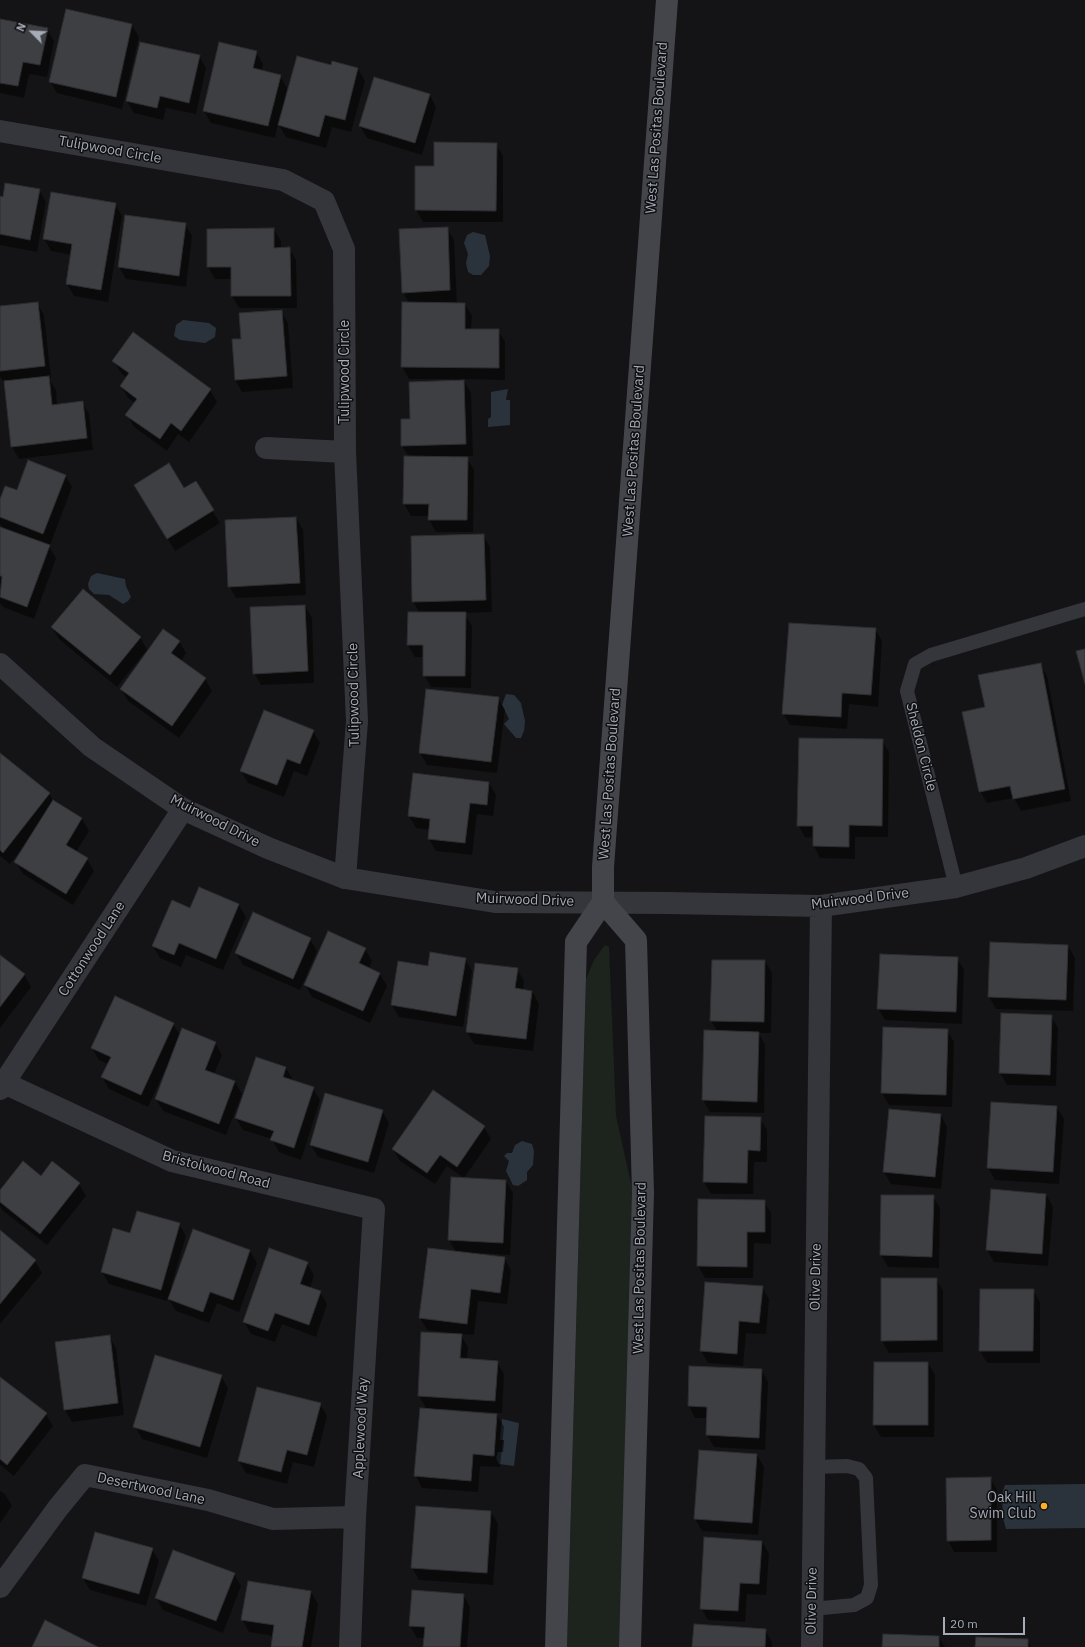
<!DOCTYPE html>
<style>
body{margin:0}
#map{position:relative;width:1085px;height:1647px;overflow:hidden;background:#141416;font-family:"IBM Plex Sans",sans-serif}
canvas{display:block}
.north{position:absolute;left:12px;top:12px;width:40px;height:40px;-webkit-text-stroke:3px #0f0f11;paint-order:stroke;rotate:294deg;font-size:11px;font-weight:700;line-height:16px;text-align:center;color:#a5abb7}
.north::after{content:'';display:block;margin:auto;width:14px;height:18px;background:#a5abb7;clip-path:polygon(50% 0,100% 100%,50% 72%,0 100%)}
.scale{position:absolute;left:943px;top:1617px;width:82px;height:18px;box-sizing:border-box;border:2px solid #a5abb7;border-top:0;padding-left:5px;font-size:12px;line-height:14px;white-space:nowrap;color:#a5abb7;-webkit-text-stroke:3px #0f0f11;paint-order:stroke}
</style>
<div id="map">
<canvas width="1085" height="1647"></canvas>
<div class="north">N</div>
<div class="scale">20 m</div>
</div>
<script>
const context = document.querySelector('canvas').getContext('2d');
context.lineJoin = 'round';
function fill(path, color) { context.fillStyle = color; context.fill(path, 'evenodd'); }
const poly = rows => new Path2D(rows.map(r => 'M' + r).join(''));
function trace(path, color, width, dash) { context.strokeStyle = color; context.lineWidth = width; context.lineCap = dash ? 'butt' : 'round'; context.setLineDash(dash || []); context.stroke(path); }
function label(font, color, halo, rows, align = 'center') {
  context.font = font + ' "IBM Plex Sans",sans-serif'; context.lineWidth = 3; context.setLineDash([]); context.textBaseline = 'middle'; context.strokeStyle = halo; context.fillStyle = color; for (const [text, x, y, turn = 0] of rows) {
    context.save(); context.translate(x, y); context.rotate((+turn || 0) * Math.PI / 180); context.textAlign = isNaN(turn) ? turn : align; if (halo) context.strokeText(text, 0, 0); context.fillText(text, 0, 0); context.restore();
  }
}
fill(poly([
 [605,945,609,947,616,1116,632,1188,634,1220,621,1647,567,1647,586,979,594,960]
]), '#1c241d');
fill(poly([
 [473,232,485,235,490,256,489,266,481,275,473,275,468,272,466,263,468,254,464,243,467,235],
 [183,320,209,323,216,328,215,337,205,343,180,340,174,336,176,325],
 [508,389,506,400,510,400,510,425,488,427,488,419,491,417,491,392],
 [97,573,125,579,126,586,131,597,128,601,123,604,109,595,94,594,89,589,88,584,91,576],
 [506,694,514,695,521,703,525,721,524,731,521,738,516,738,504,724,509,719,502,705],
 [522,1141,532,1144,534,1151,533,1165,527,1172,527,1180,518,1186,513,1185,506,1171,509,1161,504,1156,507,1153,512,1153,515,1145],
 [502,1419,519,1423,514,1466,499,1464,496,1458,498,1452,503,1452,504,1440,500,1440],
 [1085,1484,1085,1528,1006,1529,1003,1518,1002,1494,1005,1485]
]), '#2a333b');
fill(poly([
 [0,20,47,29,54,41,47,77,29,74,24,98,0,93],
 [132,25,139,37,122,109,57,93,50,81],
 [256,52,263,64,261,72,280,76,287,88,285,97,287,97,332,66,358,69,365,81,351,132,332,127,326,148,286,137,278,124,275,138,211,123,204,111],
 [199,56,206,68,196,114,166,108,163,120,134,113,127,101],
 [374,78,430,95,436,107,422,155,367,138,360,126],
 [496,144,503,156,503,222,423,222,416,210,416,167,435,167],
 [39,190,46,202,37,252,0,245,0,197],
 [115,204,122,216,108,302,74,296,67,284,72,255,51,251,44,239],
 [125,216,185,224,192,236,186,287,126,279,119,267],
 [447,228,454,240,457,304,465,304,472,316,471,330,498,330,505,342,505,380,463,379,471,393,473,456,456,456,456,458,467,458,474,470,473,532,436,532,429,520,430,516,411,516,404,504,409,457,402,446,411,420,454,381,454,379,409,379,402,367,409,303,403,292],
 [274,229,281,241,281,248,289,248,296,260,297,308,239,308,232,296,232,279,215,279,208,267],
 [37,303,44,315,51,378,49,379,56,390,57,405,82,402,89,414,93,450,19,459,12,447,5,383,0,377,0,307],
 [281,311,288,323,293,388,242,392,235,380,242,340],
 [114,361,210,390,217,402,189,442,178,434,167,451,134,427,127,415,135,403,128,398,121,386,127,378,121,373],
 [65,475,72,487,50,545,48,545,56,558,34,619,3,607,0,603,0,529,10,532,10,530,2,527,0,524,0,502,17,491],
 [195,482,220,523,175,551,142,497,184,489],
 [296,518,303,530,306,595,236,598,229,586],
 [483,535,490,547,492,612,464,613,472,626,471,688,431,687,424,675,424,657,415,657,408,645,420,613,413,602],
 [305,606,312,618,314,683,261,685,254,673],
 [52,627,140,637,148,651,179,641,186,653,181,661,205,679,212,691,179,738,128,701,121,689,148,652,146,651,117,687,59,639],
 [875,629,882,641,878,707,849,704,847,729,790,725,783,713],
 [1040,664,1047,676,1071,801,1021,811,1014,798,987,803,980,791,986,708],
 [427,690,498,698,505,710,497,773,427,765,420,753],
 [313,731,320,743,307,776,294,771,284,797,248,783,241,771],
 [882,740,889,752,888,837,855,837,855,859,820,858,814,846,814,838,805,837,798,825],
 [0,755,49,793,54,802,82,819,89,831,76,852,87,859,94,871,73,905,23,874,16,862,25,848,23,847,10,864,0,856],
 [489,783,496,795,493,816,477,814,472,855,436,851,429,839,430,830,416,828,409,816],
 [200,888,239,905,246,917,223,970,186,955,181,967,160,958,153,946,191,909],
 [310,939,317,951,300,990,243,965,236,953],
 [1068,946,1075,958,1073,1011,996,1009,989,997],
 [365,949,372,961,369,969,380,974,387,986,370,1023,312,997,305,985],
 [0,956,24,974,31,987,0,1028],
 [957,958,964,970,962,1024,885,1020,878,1008],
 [465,959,472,971,463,1027,399,1017,392,1005,429,967],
 [765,961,772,973,771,1033,759,1033,765,1045,764,1113,710,1112,703,1100,718,1032,711,1021],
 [517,969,524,981,523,990,532,991,539,1004,533,1051,474,1044,467,1032],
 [1051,1016,1058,1028,1056,1086,1007,1085,1000,1073],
 [173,1024,180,1035,215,1042,222,1055,214,1074,235,1082,242,1094,226,1135,163,1111,156,1099,167,1069,166,1068,148,1107,109,1089,102,1077,108,1064,99,1060,92,1048],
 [947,1030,954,1042,952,1107,889,1105,882,1093],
 [256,1058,286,1068,293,1080,313,1088,320,1100,301,1160,279,1152,272,1139,243,1130,236,1118],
 [1057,1107,1064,1119,1059,1184,995,1180,988,1168],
 [382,1111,389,1123,374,1173,318,1157,311,1145],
 [941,1115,947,1127,941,1189,891,1184,884,1172],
 [760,1118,767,1130,767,1162,754,1162,753,1194,711,1194,704,1182],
 [484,1127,491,1139,464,1178,447,1166,435,1184,400,1161,393,1149],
 [41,1177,79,1184,86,1196,47,1245,2,1210,0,1206,0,1192],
 [506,1181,513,1193,510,1255,481,1253,481,1255,504,1258,511,1270,507,1304,478,1301,474,1335,460,1334,468,1347,467,1360,497,1362,504,1374,502,1413,443,1409,443,1411,497,1415,504,1427,500,1467,480,1466,478,1492,422,1488,416,1476,427,1410,419,1396,452,1333,427,1330,420,1318,456,1252,449,1240],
 [1046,1194,1053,1207,1048,1266,994,1262,987,1250],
 [933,1196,940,1208,939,1268,888,1267,881,1255],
 [764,1201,771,1213,771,1244,754,1243,753,1278,705,1278,698,1266],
 [179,1224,186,1236,171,1287,173,1287,194,1230,250,1251,257,1263,239,1312,217,1303,209,1323,176,1311,168,1298,167,1301,109,1284,102,1272,131,1234],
 [0,1231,35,1261,42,1273,0,1324],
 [307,1263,314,1275,310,1288,320,1292,327,1304,316,1337,282,1324,275,1342,251,1334,244,1322],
 [936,1279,943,1291,943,1352,889,1353,882,1341],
 [762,1287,769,1299,766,1334,746,1333,743,1366,708,1363,701,1351],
 [1033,1290,1040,1302,1040,1363,987,1363,980,1351],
 [109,1336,116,1348,124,1415,72,1422,65,1410,57,1343],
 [928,1363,935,1375,934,1437,881,1437,874,1425],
 [762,1370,768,1382,765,1450,714,1447,707,1435,708,1418,695,1418,689,1406],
 [221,1376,228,1388,207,1458,142,1439,135,1426],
 [0,1378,46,1414,53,1426,14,1476,0,1465],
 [320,1404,327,1416,314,1467,293,1462,287,1484,246,1473,239,1461],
 [757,1455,764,1467,758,1535,702,1531,695,1519],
 [990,1478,997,1490,997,1552,954,1552,948,1540],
 [0,1491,5,1494,12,1506,0,1523],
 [491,1512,498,1524,493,1585,419,1580,412,1568],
 [762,1541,769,1554,766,1595,747,1594,745,1622,708,1620,701,1608],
 [152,1549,159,1561,146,1606,90,1590,83,1578],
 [234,1574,241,1586,223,1633,163,1610,156,1598],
 [311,1592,318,1604,311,1647,272,1647,274,1636,249,1632,242,1619],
 [463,1594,470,1607,467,1647,424,1647,425,1638,417,1638,410,1626],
 [765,1629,772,1642,772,1647,693,1647],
 [939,1637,945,1647,883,1647],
 [1027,1640,1031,1647,976,1647]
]), '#0007');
const building = poly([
 [66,9,132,24,116,97,49,82,66,9],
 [0,19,48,28,40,65,23,62,18,86,0,83,0,19],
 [140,42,200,55,189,103,160,96,157,108,126,101,140,42],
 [219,42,257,51,253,68,281,75,268,126,203,111,219,42],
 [297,56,331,65,332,61,358,68,345,120,325,115,319,137,278,125,297,56],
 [374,77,430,94,415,143,359,126,374,77],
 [434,142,497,143,496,211,415,210,415,166,434,166,434,142],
 [5,183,40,189,30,240,0,234,0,196,3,197,5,183],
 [51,192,116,203,101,290,66,284,72,244,43,239,51,192],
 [125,215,186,223,179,276,118,267,125,215],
 [448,227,450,290,402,293,399,229,448,227],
 [274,228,274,248,290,247,291,296,231,296,231,267,207,267,207,229,274,228],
 [38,302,45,366,0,371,0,306,38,302],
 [402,302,465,303,465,329,499,329,499,368,401,367,402,302],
 [282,310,287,376,235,380,232,339,241,339,239,313,282,310],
 [133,332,211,389,181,431,171,423,160,439,125,415,137,399,120,386,129,373,112,361,133,332],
 [49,376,52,405,83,401,87,438,11,447,4,381,49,376],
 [464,380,466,444,401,446,401,419,410,419,409,382,464,380],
 [404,456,468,457,467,520,428,520,429,504,403,504,404,456],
 [28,460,66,475,43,534,0,517,0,499,5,486,17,490,28,460],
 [169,463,184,488,196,481,214,510,167,539,134,485,169,463],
 [296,517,300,583,228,587,225,520,296,517],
 [0,527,50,545,27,607,0,597,2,576,0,576,0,527],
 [484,534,486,600,412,602,411,536,484,534],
 [83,589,141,637,110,675,51,627,83,589],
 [305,605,308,671,253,674,250,607,305,605],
 [408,612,466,612,465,676,423,676,423,645,407,645,408,612],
 [789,623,876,628,871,695,842,693,841,717,782,714,789,623],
 [163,629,180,641,171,653,206,678,172,726,120,689,163,629],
 [1085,649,1085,684,1076,651,1085,649],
 [1041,663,1065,789,1013,799,1010,786,979,792,962,712,985,707,978,675,1041,663],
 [426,689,499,697,491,762,419,753,426,689],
 [264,710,314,730,300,764,287,759,277,785,240,771,264,710],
 [799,738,883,739,882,826,849,825,849,847,813,846,813,826,797,826,799,738],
 [0,753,50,793,3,853,0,850,0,753],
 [413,773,489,782,487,805,470,803,465,843,428,839,430,819,408,816,413,773],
 [53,800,82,818,66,845,88,858,66,894,14,862,53,800],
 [199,887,239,904,216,959,179,943,174,955,152,946,172,900,190,908,199,887],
 [253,912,311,938,293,979,235,953,253,912],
 [328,931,366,948,359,963,380,973,363,1011,304,985,328,931],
 [990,942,1068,945,1066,1000,988,997,990,942],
 [430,952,466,958,456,1016,391,1005,398,961,428,966,430,952],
 [880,954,958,957,956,1012,877,1009,880,954],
 [0,955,25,974,0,1007,0,955],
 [712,960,765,960,764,1022,710,1021,712,960],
 [475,963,518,968,515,988,532,991,526,1039,466,1032,475,963],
 [115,996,174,1023,141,1095,101,1077,111,1057,91,1048,115,996],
 [1001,1013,1052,1015,1050,1075,999,1073,1001,1013],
 [883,1027,948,1029,946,1095,881,1093,883,1027],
 [182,1028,216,1042,205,1070,235,1081,219,1124,155,1099,182,1028],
 [704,1030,759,1032,757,1102,702,1100,704,1030],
 [256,1057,286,1067,283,1077,314,1087,294,1148,270,1140,274,1131,235,1118,256,1057],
 [433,1090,485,1126,457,1167,440,1155,427,1173,392,1149,433,1090],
 [325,1093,383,1110,368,1162,310,1145,325,1093],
 [991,1102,1057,1106,1053,1172,987,1168,991,1102],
 [889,1109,941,1114,935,1177,883,1172,889,1109],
 [705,1116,761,1117,760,1151,748,1150,747,1183,703,1182,705,1116],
 [23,1161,41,1176,52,1161,80,1183,40,1234,0,1202,0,1190,23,1161],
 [451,1177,506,1180,503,1243,448,1240,451,1177],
 [991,1189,1046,1194,1042,1254,986,1250,991,1189],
 [881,1195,934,1195,932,1257,880,1255,881,1195],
 [698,1199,765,1200,765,1232,747,1232,747,1267,697,1266,698,1199],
 [137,1211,180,1223,161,1290,101,1272,113,1228,130,1233,137,1211],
 [193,1229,250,1250,233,1300,210,1292,203,1312,168,1299,193,1229],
 [0,1230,36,1260,0,1304,0,1230],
 [269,1248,308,1262,300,1284,321,1291,309,1325,275,1313,268,1331,243,1322,269,1248],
 [428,1248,505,1257,500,1293,471,1289,467,1324,419,1318,428,1248],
 [881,1278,937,1278,937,1340,881,1341,881,1278],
 [705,1282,763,1286,759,1323,739,1321,737,1354,700,1351,705,1282],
 [980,1289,1034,1289,1033,1351,979,1351,980,1289],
 [421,1332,462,1334,460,1358,498,1361,495,1401,418,1396,421,1332],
 [110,1335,118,1403,64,1410,55,1342,110,1335],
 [155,1355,222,1375,200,1447,133,1427,155,1355],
 [874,1362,928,1362,928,1425,873,1425,874,1362],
 [689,1366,762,1369,759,1438,706,1435,707,1407,688,1406,689,1366],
 [0,1377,47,1413,7,1465,0,1459,0,1377],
 [257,1387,321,1403,307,1455,287,1450,281,1472,238,1461,257,1387],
 [420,1408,497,1414,494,1456,473,1454,471,1481,414,1476,420,1408],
 [699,1450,757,1454,752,1523,694,1519,699,1450],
 [991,1477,991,1540,947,1541,946,1478,991,1477],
 [416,1506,491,1511,487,1573,411,1568,416,1506],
 [95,1532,153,1548,139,1594,82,1578,95,1532],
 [704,1537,762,1541,759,1584,740,1583,738,1611,700,1609,704,1537],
 [173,1550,235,1573,216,1621,155,1598,173,1550],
 [248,1581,311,1591,302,1647,271,1647,274,1625,241,1620,248,1581],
 [412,1590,464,1594,460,1647,423,1647,425,1627,409,1626,412,1590],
 [45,1620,98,1647,32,1647,45,1620],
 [694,1624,766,1629,765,1647,692,1647,694,1624],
 [883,1634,939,1636,939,1647,882,1647,883,1634],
 [976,1637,1028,1639,1028,1647,975,1647,976,1637]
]);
fill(building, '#3e3f43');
trace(building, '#2e2e32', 1);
trace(poly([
 [956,887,907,691,915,664,931,655,1085,609],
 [812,1609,854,1605,867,1598,871,1585,866,1478,859,1469,847,1466,814,1467]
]), '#35363b', 14);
trace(poly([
 [0,131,283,180,324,201,344,249,345,452,357,721,345,878],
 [266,448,345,452],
 [0,664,92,747,183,809,268,848,345,878,495,902,668,903,821,906,956,887,1026,868,1085,846],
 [0,1081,172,1161,374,1209,355,1517,350,1647],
 [0,1089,183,809],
 [0,1587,58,1508,85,1475,208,1500,273,1519,355,1517],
 [812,1647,821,906]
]), '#35363b', 22);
trace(poly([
 [603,902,636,940,643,1193,630,1647],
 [556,1647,576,942,603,902,603,867,667,0]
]), '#43454b', 22);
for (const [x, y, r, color] of [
 [1044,1506,4,"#fbaf27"]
]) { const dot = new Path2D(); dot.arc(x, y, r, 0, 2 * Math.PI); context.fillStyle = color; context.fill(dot); trace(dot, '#0f0f11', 1.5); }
label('14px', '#a5abb7', '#0f0f11', [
 ["West Las Positas Boulevard",657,128,-86],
 ["Tulipwood Circle",110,150,10],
 ["Tulipwood Circle",345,372,-90],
 ["West Las Positas Boulevard",634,451,-86],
 ["Tulipwood Circle",354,695,-91],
 ["Sheldon Circle",921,747,76],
 ["West Las Positas Boulevard",610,774,-86],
 ["Muirwood Drive",215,821,27],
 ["Muirwood Drive",860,899,-7],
 ["Muirwood Drive",525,900,2],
 ["Cottonwood Lane",92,949,-57],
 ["Bristolwood Road",216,1170,15],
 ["West Las Positas Boulevard",640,1268,-89],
 ["Olive Drive",816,1277,-89],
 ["Applewood Way",361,1428,-87],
 ["Desertwood Lane",151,1489,12],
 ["Olive Drive",812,1601,-89]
]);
label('14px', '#a5abb7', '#0f0f11', [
 ["Oak Hill",1036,1498],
 ["Swim Club",1036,1514]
], 'right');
</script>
